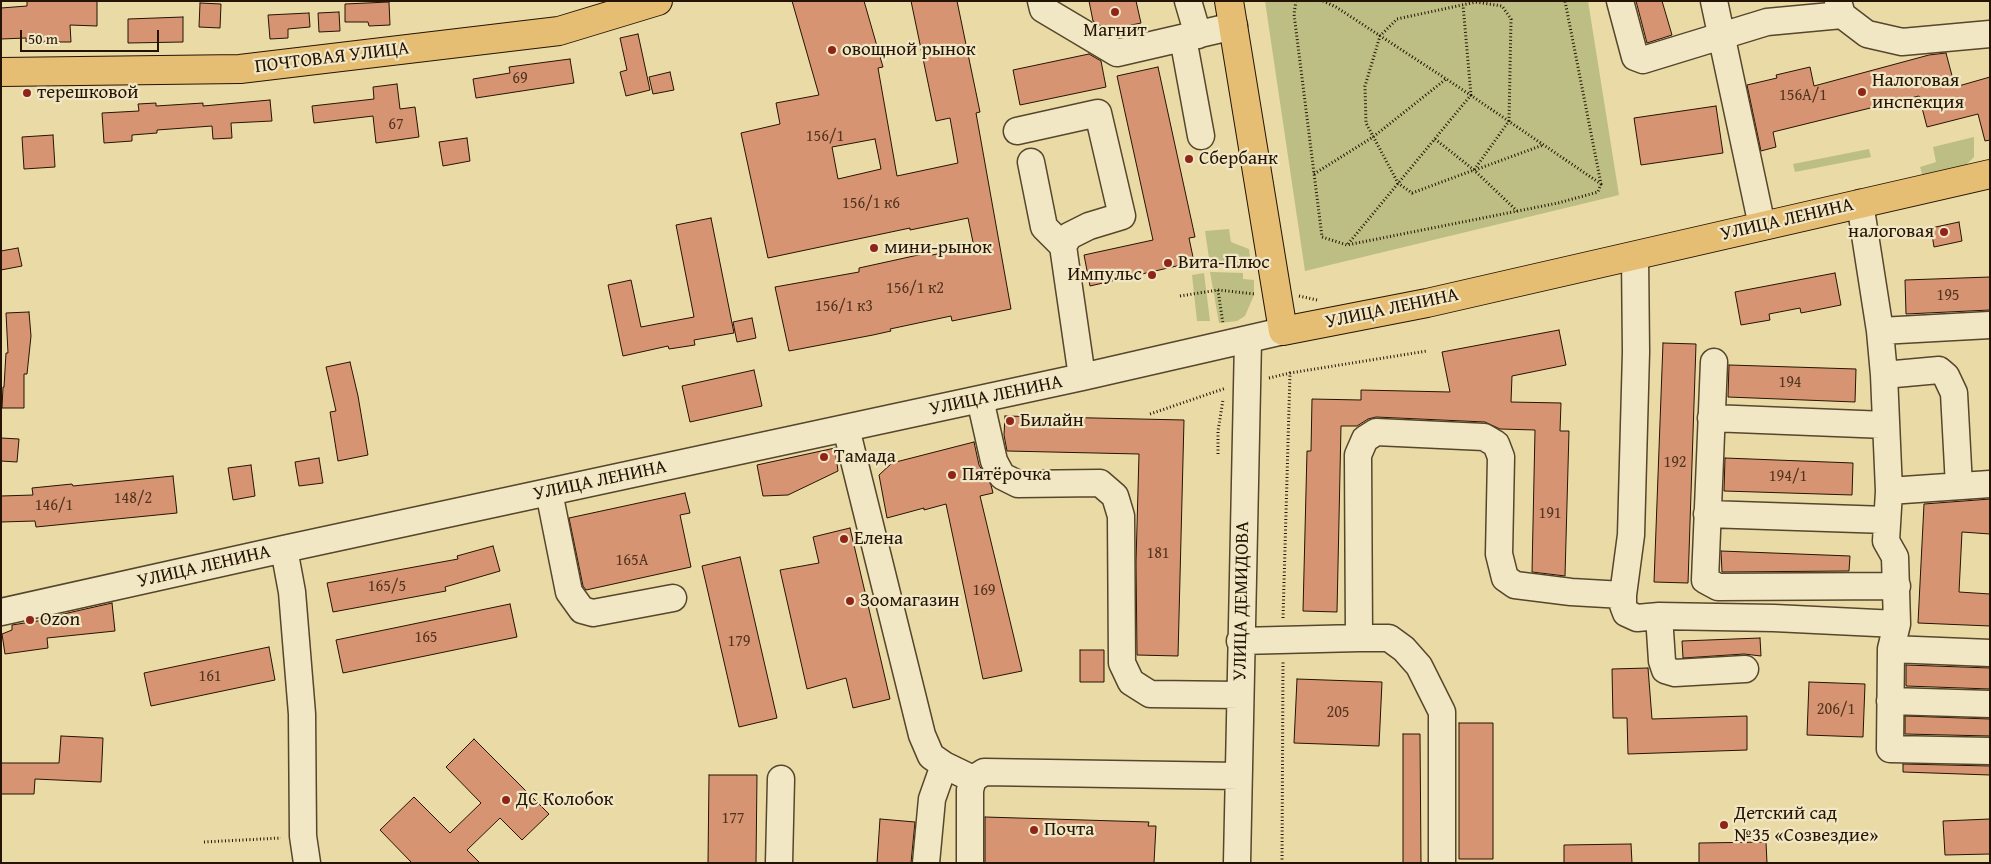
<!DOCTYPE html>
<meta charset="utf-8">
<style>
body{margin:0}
#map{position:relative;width:1991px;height:864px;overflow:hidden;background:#eadaa6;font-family:"Gentium Book Plus",serif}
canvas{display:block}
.frame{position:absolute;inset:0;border:2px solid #251403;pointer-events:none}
.scale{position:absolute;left:20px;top:30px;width:139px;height:22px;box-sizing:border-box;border:2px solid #251403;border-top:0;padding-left:6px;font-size:15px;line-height:18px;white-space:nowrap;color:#251403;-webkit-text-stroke:4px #f1e7c5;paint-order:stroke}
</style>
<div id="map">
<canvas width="1991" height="864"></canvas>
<div class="frame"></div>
<div class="scale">50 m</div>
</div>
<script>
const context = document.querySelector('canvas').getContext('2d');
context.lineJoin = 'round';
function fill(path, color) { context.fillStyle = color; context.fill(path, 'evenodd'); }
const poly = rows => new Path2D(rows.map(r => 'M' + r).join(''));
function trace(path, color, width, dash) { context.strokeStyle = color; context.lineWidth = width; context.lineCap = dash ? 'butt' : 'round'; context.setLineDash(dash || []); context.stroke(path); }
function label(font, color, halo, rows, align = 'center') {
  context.font = font + ' "Gentium Book Plus",serif'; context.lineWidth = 4.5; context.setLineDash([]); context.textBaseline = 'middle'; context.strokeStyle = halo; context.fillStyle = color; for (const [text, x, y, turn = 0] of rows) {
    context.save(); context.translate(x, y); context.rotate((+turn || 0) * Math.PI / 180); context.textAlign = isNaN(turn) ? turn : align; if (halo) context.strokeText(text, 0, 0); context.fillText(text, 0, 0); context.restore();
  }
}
fill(poly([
 [1265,1,1588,1,1619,195,1305,271],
 [1974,137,1974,157,1966,165,1923,177,1920,167,1936,162,1933,147],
 [1869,149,1871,157,1795,172,1793,164],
 [1229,229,1231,242,1249,249,1251,264,1217,263,1209,258,1205,231],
 [1210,272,1243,273,1243,279,1254,280,1254,295,1245,316,1237,321,1219,323],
 [1204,273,1210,321,1197,321,1192,275]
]), '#bcbe83');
const building = poly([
 [27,1,97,1,97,26,70,25,71,42,26,42,26,38,1,39,1,8,27,6,27,1],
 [792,1,864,1,883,67,878,68,897,176,958,163,950,118,936,121,911,1,957,1,980,112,976,113,1011,309,952,321,951,316,890,329,891,331,873,335,789,351,775,287,859,272,859,268,932,252,932,255,974,247,968,218,910,230,910,228,768,258,741,133,780,124,776,103,819,95,792,1],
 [875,139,881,169,838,179,832,147,875,139],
 [1089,1,1136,1,1141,23,1108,30,1093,21,1089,1],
 [1636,1,1662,1,1672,35,1647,43,1636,1],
 [389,2,390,25,369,26,368,22,345,22,345,4,389,2],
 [200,3,221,4,220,28,199,27,200,3],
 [339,12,340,31,319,32,318,13,339,12],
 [309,13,310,27,288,29,288,38,270,39,268,15,309,13],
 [183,17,183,42,128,43,128,19,183,17],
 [638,34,650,90,626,96,620,72,627,70,620,38,638,34],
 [1946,53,1955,87,1990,77,1990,140,1985,141,1978,114,1927,127,1919,96,1773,132,1776,147,1761,151,1747,85,1777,78,1776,75,1810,67,1814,86,1929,55,1946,53],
 [1089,54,1101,61,1106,87,1020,105,1013,70,1089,54],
 [570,59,574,83,476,98,473,79,510,73,509,67,570,59],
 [1158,67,1195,237,1189,238,1194,262,1090,286,1084,255,1153,240,1117,76,1158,67],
 [670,72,674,90,653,94,649,77,670,72],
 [397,84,400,109,415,107,419,137,376,143,373,116,314,123,312,106,374,99,373,87,397,84],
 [270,100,272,121,231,123,232,138,213,139,212,126,157,130,157,133,132,135,132,141,104,143,102,113,139,111,138,104,156,103,156,106,203,103,203,106,270,100],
 [1716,106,1723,153,1641,165,1634,118,1716,106],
 [53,135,55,167,24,169,22,137,53,135],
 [467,138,470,161,443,166,439,142,467,138],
 [711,218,734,333,694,340,695,345,669,349,668,346,623,356,608,285,631,280,641,327,694,317,676,225,711,218],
 [1959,222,1962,241,1934,247,1931,228,1959,222],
 [18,248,22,266,1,270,1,251,18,248],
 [1835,273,1841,305,1801,313,1800,308,1769,314,1770,320,1741,325,1735,292,1835,273],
 [1990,277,1990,310,1906,314,1905,280,1990,277],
 [29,312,31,336,27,374,24,374,24,408,2,408,3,387,4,387,6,353,8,353,6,313,29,312],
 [752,318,756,338,737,342,733,322,752,318],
 [1559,330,1566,365,1512,376,1511,402,1561,403,1560,431,1569,431,1565,576,1532,572,1535,430,1500,429,1485,422,1376,417,1368,419,1357,426,1341,426,1337,612,1303,611,1307,451,1311,451,1312,399,1361,400,1361,390,1450,392,1442,352,1559,330],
 [1663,343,1696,344,1688,583,1654,582,1663,343],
 [350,362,358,396,368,455,338,461,330,412,336,411,326,367,350,362],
 [1729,365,1856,369,1855,402,1728,397,1729,365],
 [754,370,762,406,690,422,682,386,754,370],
 [1005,416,1184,420,1178,656,1137,655,1136,562,1139,454,1007,451,1004,435,1005,416],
 [1,438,19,439,17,462,1,461,1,438],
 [974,442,979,465,991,485,993,493,980,496,1022,671,983,679,946,504,924,510,924,508,887,518,879,475,892,463,974,442],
 [835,448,838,471,788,495,763,496,757,465,835,448],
 [319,458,323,483,299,486,295,462,319,458],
 [1725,458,1853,463,1852,495,1724,491,1725,458],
 [251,465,255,496,233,500,228,468,251,465],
 [173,476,177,513,36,527,35,521,1,522,1,496,33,495,32,488,72,484,73,486,173,476],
 [685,493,690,513,680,515,691,567,586,590,583,586,569,518,685,493],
 [1990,499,1990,534,1962,532,1959,592,1990,594,1990,626,1918,623,1924,504,1990,499],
 [850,528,890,699,853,708,846,678,807,689,780,570,819,563,813,537,850,528],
 [493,546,500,571,445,587,446,591,333,612,327,583,458,559,457,556,493,546],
 [1721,551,1850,556,1849,571,1722,572,1721,551],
 [740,557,777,718,739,727,702,566,740,557],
 [112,603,115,631,47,638,48,648,5,654,2,634,12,630,12,625,50,619,50,617,112,603],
 [510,604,517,637,343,673,336,640,510,604],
 [1760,638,1761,656,1744,654,1683,658,1682,641,1760,638],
 [269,647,275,680,151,706,144,673,269,647],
 [1080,650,1104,650,1104,682,1080,682,1080,650],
 [1906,665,1990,668,1990,689,1906,686,1906,665],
 [1648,668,1652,719,1747,716,1747,750,1628,754,1627,718,1613,718,1612,669,1648,668],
 [1297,679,1382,682,1379,746,1294,743,1297,679],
 [1809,682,1865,684,1863,737,1807,735,1809,682],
 [1905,716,1990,719,1990,736,1905,734,1905,716],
 [1459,723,1493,723,1493,859,1459,859,1459,723],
 [1403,734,1420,734,1421,863,1403,863,1403,734],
 [61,736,103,738,101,782,35,779,34,794,1,794,1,763,59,763,61,736],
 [474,739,549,814,522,840,500,818,467,850,480,863,412,863,380,830,414,797,450,833,481,803,446,767,474,739],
 [1903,764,1990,766,1990,775,1903,772,1903,764],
 [709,775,757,775,756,863,708,863,709,775],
 [985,817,1149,822,1148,826,1156,826,1154,863,985,863,985,817],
 [880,819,915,822,911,863,877,863,880,819],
 [1990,819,1990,854,1945,855,1943,821,1990,819],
 [1766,842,1767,863,1699,863,1699,843,1766,842],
 [1631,844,1632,863,1564,863,1564,845,1631,844]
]);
fill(building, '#d69472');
trace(building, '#251403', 1);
const minor = poly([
 [1041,1,1043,9,1117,53,1234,26],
 [1188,1,1198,35],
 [1620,1,1635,57,1643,60,1767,22,1842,15,1838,1],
 [1714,1,1762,226],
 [1842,15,1867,34,1902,42,1990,34],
 [1183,38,1201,136],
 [1017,131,1098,113,1122,216,1089,226,1069,236,1063,246,1082,377],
 [1031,162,1044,227,1063,246],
 [1860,203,1880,331,1884,375,1889,491,1886,541,1895,557,1897,624,1891,649,1890,749,1990,751],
 [1880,331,1990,325],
 [1714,362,1705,580,1718,587,1897,586],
 [1884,375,1939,370,1946,376,1954,393,1959,486],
 [980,399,994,461,1002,476,1018,484,1100,483,1115,496,1121,516,1122,663,1131,682,1150,694,1240,695],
 [1711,418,1886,425],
 [846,428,922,735,931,756,944,765,973,779],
 [1889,491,1990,484],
 [549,492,569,592,582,610,593,613,673,598],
 [1707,514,1887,520],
 [284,549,292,592,302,714,303,836,307,863],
 [1623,595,1623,605,1626,613,1637,618,1659,616,1774,618,1897,624],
 [1,612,284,549,1082,377,1283,331],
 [1659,616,1662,661,1665,670,1675,673,1745,669],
 [1359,638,1389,638,1404,649,1419,666,1442,712,1442,863],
 [1240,641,1359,638,1358,455,1365,439,1376,432,1484,437,1496,444,1501,457,1499,554,1505,578,1515,585,1571,592,1623,595,1631,535,1636,352,1635,256],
 [1891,649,1990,653],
 [1890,701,1990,704],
 [779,863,781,779],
 [926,863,932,799,944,765],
 [970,863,970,790,973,779,984,772,1238,776],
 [1237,863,1248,340]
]);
const major = poly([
 [1229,1,1283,331,1427,303,1990,174],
 [1,72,240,69,559,31,658,1]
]);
trace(minor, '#56462c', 29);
trace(major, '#251403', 30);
trace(poly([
 [1296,1,1294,14,1322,237,1347,245,1558,203,1598,192,1601,184],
 [1323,1,1336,7,1460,88,1601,184,1565,1],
 [1476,2,1502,6,1511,19,1509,121,1474,170,1412,193,1398,183,1366,123,1365,86,1380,36,1397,19,1476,2],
 [1435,139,1474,170,1517,211],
 [1475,170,1543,145],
 [1314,174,1373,137,1446,79],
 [1348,244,1471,95,1463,5],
 [1218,290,1223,324],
 [1180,296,1218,290,1255,294],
 [1299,296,1317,300],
 [1269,378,1290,373],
 [1150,414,1226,388],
 [1218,454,1218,431,1223,400],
 [1283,618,1290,373,1427,351],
 [204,842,281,838],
 [1282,863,1283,662]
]), '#251403', 3, [1, 2.5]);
trace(minor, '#f1e7c5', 26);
trace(major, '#e5bd73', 28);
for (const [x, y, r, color] of [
 [1115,12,5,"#8f2418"],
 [832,50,5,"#8f2418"],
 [1862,92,5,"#8f2418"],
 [27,93,5,"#8f2418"],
 [1189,159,5,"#8f2418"],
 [1944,232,5,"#8f2418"],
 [874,248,5,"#8f2418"],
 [1168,263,5,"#8f2418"],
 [1152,275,5,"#8f2418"],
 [1010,421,5,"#8f2418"],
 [824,457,5,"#8f2418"],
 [952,475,5,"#8f2418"],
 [844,539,5,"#8f2418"],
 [850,601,5,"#8f2418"],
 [30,620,5,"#8f2418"],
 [506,800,5,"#8f2418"],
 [1724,825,5,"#8f2418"],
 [1034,830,5,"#8f2418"]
]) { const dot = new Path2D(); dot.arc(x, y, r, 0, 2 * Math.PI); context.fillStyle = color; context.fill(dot); trace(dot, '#f1e7c5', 2); }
label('16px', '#51341f', null, [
 ["69",520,79],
 ["156А/1",1803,96],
 ["67",396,125],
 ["156/1",825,137],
 ["156/1 к6",871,204],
 ["156/1 к2",915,289],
 ["195",1948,296],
 ["156/1 к3",844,307],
 ["194",1790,383],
 ["192",1675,463],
 ["194/1",1788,477],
 ["148/2",133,499],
 ["146/1",54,506],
 ["191",1550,514],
 ["181",1158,554],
 ["165А",632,561],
 ["165/5",387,587],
 ["169",984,591],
 ["165",426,638],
 ["179",739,642],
 ["161",210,677],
 ["206/1",1836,710],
 ["205",1338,713],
 ["177",733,819]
]);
label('19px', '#251403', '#f1e7c5', [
 ["Магнит",1115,31,"center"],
 ["овощной рынок",842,50],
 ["Налоговая",1872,81],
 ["инспекция",1872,103],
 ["терешковой",37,93],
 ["Сбербанк",1199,159],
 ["налоговая",1934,232,"right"],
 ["мини-рынок",884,248],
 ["Вита-Плюс",1178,263],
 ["Импульс",1142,275,"right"],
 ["Билайн",1020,421],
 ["Тамада",834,457],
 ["Пятёрочка",962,475],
 ["Елена",854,539],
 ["Зоомагазин",860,601],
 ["Ozon",40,620],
 ["ДС Колобок",516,800],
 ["Детский сад",1734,814],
 ["№35 «Созвездие»",1734,836],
 ["Почта",1044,830]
], 'left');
label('19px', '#251403', '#f1e7c5', [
 ["ПОЧТОВАЯ УЛИЦА",332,58,-7],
 ["УЛИЦА ЛЕНИНА",1787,220,-13],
 ["УЛИЦА ЛЕНИНА",1392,309,-12],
 ["УЛИЦА ЛЕНИНА",996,396,-12],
 ["УЛИЦА ЛЕНИНА",600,481,-12],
 ["УЛИЦА ЛЕНИНА",204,567,-13],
 ["УЛИЦА ДЕМИДОВА",1242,601,-89]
]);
</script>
